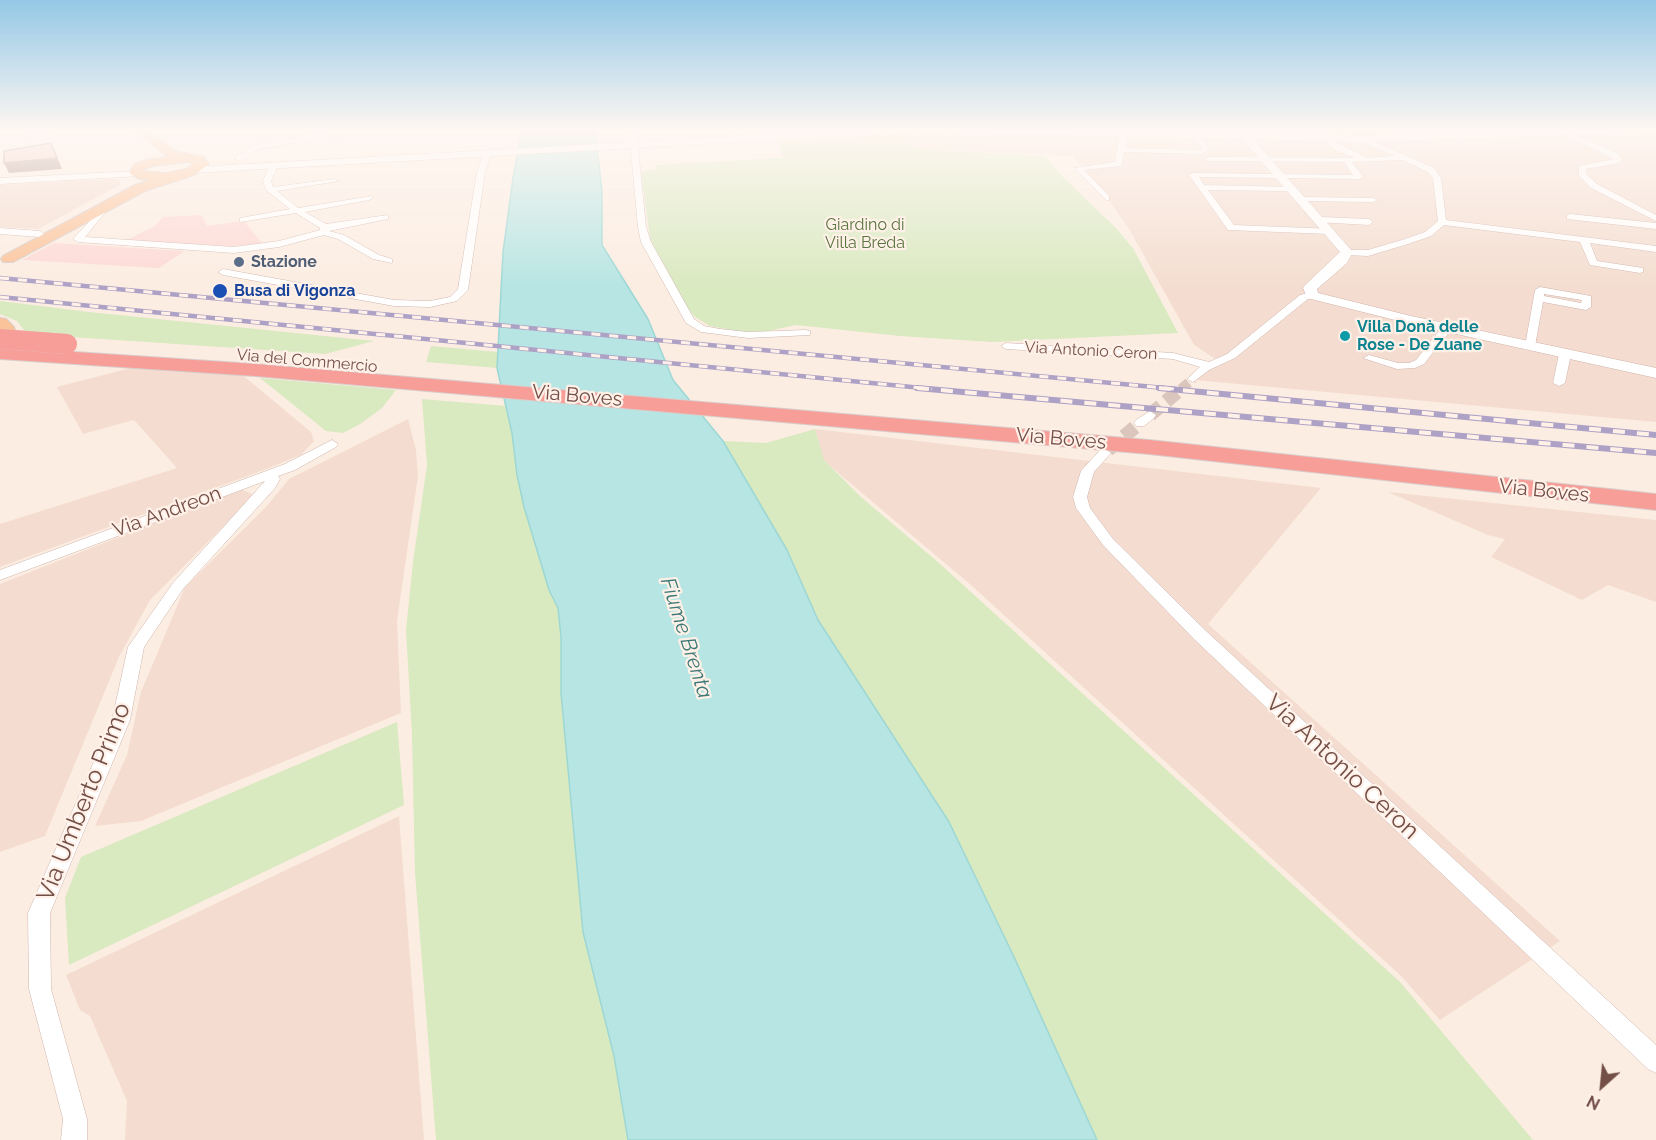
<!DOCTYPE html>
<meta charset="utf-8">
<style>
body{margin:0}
#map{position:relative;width:1656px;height:1140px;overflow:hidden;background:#fcede2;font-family:Raleway,sans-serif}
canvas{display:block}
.north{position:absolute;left:1572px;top:1056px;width:60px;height:60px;-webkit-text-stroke:4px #fff1e8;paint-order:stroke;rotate:207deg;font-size:16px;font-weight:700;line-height:24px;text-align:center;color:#734f48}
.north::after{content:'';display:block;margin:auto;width:21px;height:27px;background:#734f48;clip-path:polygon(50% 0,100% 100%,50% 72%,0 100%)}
</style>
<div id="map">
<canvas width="1656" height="1140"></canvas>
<div class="north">N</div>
</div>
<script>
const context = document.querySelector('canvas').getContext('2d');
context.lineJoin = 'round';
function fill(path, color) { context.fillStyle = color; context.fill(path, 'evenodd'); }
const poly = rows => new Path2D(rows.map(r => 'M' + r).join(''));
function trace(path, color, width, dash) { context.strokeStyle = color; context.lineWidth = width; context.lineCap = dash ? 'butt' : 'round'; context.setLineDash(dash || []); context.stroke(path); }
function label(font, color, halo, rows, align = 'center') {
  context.font = font + ' Raleway,sans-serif'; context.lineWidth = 4.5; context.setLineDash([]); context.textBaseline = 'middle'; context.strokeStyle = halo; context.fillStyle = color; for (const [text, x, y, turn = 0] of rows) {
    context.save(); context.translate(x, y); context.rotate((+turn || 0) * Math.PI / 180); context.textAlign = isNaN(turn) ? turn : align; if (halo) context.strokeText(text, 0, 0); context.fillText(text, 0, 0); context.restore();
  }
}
fill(poly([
 [859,129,1656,129,1656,422,1194,380,1217,360,1194,345,1129,229,1106,196,1073,156,914,149,912,130,862,132],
 [113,179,120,181,120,185,38,229,0,227,0,185],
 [138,366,240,373,311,432,314,441,301,455,261,471,0,567,0,524,177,468,134,420,83,434,57,387],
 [408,419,416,450,418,476,397,621,401,713,141,821,95,826,127,755,141,692,185,587,266,507,289,479],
 [815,429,1321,488,1208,624,1560,941,1440,1020,1401,976,972,586,823,460],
 [240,489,255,495,150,600,119,657,45,836,0,852,0,584],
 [1388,492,1656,520,1656,602,1608,585,1582,600,1491,557,1505,539,1488,535],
 [399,816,424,1140,125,1140,127,1101,90,1016,80,1010,66,975]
]), '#f4ddd0');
fill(poly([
 [202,215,207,226,244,221,263,244,229,246,127,240,155,226,163,217],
 [54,243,185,251,159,268,22,260]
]), '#fdd9d5');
fill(poly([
 [910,133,914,149,1045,156,1062,176,1116,228,1133,248,1178,333,992,342,900,336,796,325,768,331,742,332,710,326,695,317,685,306,650,239,641,171,657,169,656,165,784,158,777,141],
 [0,301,89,312,374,341,325,354,27,334,17,321,0,314],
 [431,346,498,352,497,368,426,362],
 [260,378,396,390,382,408,360,424,343,433,326,431],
 [422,399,505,406,512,433,517,475,524,507,549,590,558,608,561,637,561,693,583,932,614,1056,628,1140,436,1140,415,873,412,734,406,630,413,562,427,465],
 [815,429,824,460,861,497,939,563,1400,982,1533,1140,1097,1140,1015,959,949,822,818,620,787,550,723,441,766,443],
 [397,722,404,805,69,965,65,898,81,857]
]), '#d9e9c0');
const water = poly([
 [522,129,595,129,602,191,602,245,648,319,673,380,723,441,787,550,818,620,949,822,1015,959,1097,1140,628,1140,614,1056,583,932,561,693,561,637,558,608,549,590,524,507,517,475,512,433,497,368,503,252,513,178,522,129]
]);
fill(water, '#b6e5e3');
trace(water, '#9dd7d4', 1.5);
trace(poly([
 [1181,389,1193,379]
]), '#dac6bc', 10, [10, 5]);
trace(poly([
 [1150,415,1182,388],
 [1108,450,1140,423]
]), '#dac6bc', 14, [14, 7]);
const street = poly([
 [50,129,66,129,25,137,21,135,50,129],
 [629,129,636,129,646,227,651,242,694,319,704,326,720,329,748,332,806,330,810,331,810,335,748,338,701,332,686,323,641,242,638,227,629,129],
 [1233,129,1241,129,1250,137,1243,139,1233,129],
 [1553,129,1561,129,1617,153,1622,159,1619,163,1586,169,1587,175,1597,184,1656,215,1656,221,1591,188,1579,176,1579,166,1614,159,1553,129],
 [1119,131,1125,132,1127,139,1125,148,1200,150,1202,148,1190,135,1194,133,1210,149,1201,154,1124,152,1121,166,1084,170,1109,196,1109,200,1106,200,1074,168,1115,162,1119,139,1119,131],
 [321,133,340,142,336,144,320,137,256,150,241,161,234,159,251,146,321,133],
 [1363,137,1434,168,1441,178,1446,220,1656,246,1656,252,1590,243,1597,261,1643,268,1643,272,1640,273,1590,265,1580,242,1444,225,1431,236,1408,244,1368,256,1347,255,1342,252,1344,250,1368,250,1402,240,1425,232,1438,221,1433,178,1428,172,1403,160,1352,162,1363,177,1359,179,1199,177,1204,185,1292,187,1296,189,1292,191,1208,190,1234,225,1333,229,1334,231,1330,234,1228,230,1189,175,1193,173,1353,175,1344,162,1209,161,1205,159,1209,157,1355,158,1335,150,1325,141,1329,139,1368,158,1395,156,1360,141,1363,137],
 [484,152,491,154,485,172,468,290,457,301,430,307,394,306,223,275,218,272,223,269,394,300,430,301,450,297,458,289,477,172,484,152],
 [270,165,277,167,271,181,273,187,335,179,339,181,277,191,298,208,372,196,373,198,369,200,305,212,326,224,388,215,388,219,329,231,344,235,379,255,392,259,392,263,373,259,338,239,324,235,279,247,234,253,78,242,73,239,103,207,107,210,85,237,234,247,279,241,320,230,320,228,296,213,240,222,240,218,290,209,266,190,263,181,270,165],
 [1301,197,1373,198,1377,200,1373,202,1298,201,1298,197,1301,197],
 [1570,214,1656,223,1656,229,1567,219,1567,215,1570,214],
 [1320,217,1369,219,1373,222,1369,225,1317,222,1316,220,1320,217],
 [0,228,40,231,44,234,40,237,0,234,0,228],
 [1540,287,1591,296,1591,307,1586,310,1543,302,1535,346,1530,349,1525,346,1535,290,1540,287],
 [1544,294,1582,300,1581,303,1544,296,1544,294],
 [1312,292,1317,295,1316,297,1308,299,1235,358,1209,370,1193,382,1187,379,1200,367,1173,359,1006,349,1001,346,1006,343,1173,353,1209,362,1227,354,1300,295,1312,292],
 [1447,325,1451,326,1451,330,1424,364,1415,368,1397,369,1363,358,1369,355,1398,363,1409,363,1416,360,1443,326,1447,325],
 [1565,351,1571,354,1565,383,1559,386,1553,383,1559,354,1565,351],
 [1150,411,1156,415,1154,418,1144,426,1136,426,1134,423,1136,420,1150,411],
 [332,440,338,444,336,447,295,470,278,476,280,479,275,488,183,589,144,647,130,720,50,913,51,989,87,1119,87,1140,61,1140,63,1119,29,989,28,913,112,720,128,647,173,583,265,481,0,580,0,570,285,464,332,440],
 [1105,449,1111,453,1094,472,1087,497,1090,508,1113,539,1206,631,1656,1045,1656,1073,1648,1069,1194,639,1103,545,1076,508,1073,497,1081,471,1100,450,1105,449]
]);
const secondary = poly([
 [863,129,1097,129,1363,136,1574,129,1656,129,1656,132,1363,142,1253,139,1353,252,1347,263,1317,289,1318,293,1411,316,1656,368,1656,378,1411,324,1307,298,1303,288,1305,285,1340,252,1242,139,912,132,194,173,189,170,194,167,863,129],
 [136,171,140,172,140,176,0,184,0,178,136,171]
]);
const primary = poly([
 [134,129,146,129,175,151,203,157,209,164,194,175,145,191,13,262,3,262,1,259,3,256,135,185,150,180,139,179,129,173,134,165,145,160,168,157,134,129],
 [186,162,195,163,186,169,166,173,142,171,152,166,186,162],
 [0,318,6,319,14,327,18,339,6,356,0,357,0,318]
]);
const highway = poly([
 [0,347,255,364,1149,440,1656,494,1656,510,1149,454,255,376,0,359,0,347]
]);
trace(street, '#cfb4ac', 1);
trace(secondary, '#d2b3a9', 1);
trace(primary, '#d8cecc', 2);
trace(highway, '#d8cecc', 2);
fill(street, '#fff');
fill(secondary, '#fff');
fill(primary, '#fbc39a');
fill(highway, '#f79e98');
const railFar1 = poly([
 [0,278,1175,389],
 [0,297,932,389]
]);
const rail = poly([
 [917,388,1656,453],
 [1159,388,1656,435]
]);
trace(railFar1, '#ada1c5', 4.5);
trace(rail, '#ada1c5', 6);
trace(railFar1, '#fff1e8', 3, [9]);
trace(rail, '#fff1e8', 4, [12]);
const highwayBridge = poly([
 [0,339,67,344]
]);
trace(highwayBridge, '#d8cecc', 20, []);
trace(highwayBridge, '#f79e98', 20);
fill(poly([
 [51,143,62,169,9,173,4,163]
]), '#a98a82');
const building = poly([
 [51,143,57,158,4,163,4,151,51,143]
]);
fill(building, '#f1c5b9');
trace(building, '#a98a82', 1.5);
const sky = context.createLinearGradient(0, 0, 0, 288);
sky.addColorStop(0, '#94c8e6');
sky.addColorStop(0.45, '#fef7f2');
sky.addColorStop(1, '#fef7f200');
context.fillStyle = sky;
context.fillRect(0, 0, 1656, 288);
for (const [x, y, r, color] of [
 [239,262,6,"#5c6f8a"],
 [220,291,8,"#1a4fb4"],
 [1345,336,6,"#0f9aa8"]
]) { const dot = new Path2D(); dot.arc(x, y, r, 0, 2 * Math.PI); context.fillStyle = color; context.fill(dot); trace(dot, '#fff1e8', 2); }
label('16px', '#58743e', '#fff1e8', [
 ["Giardino di",865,225],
 ["Villa Breda",865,243]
]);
label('bold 16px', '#4e5e75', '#fff1e8', [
 ["Stazione",251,262]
], 'left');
label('bold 16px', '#164399', '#fff1e8', [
 ["Busa di Vigonza",234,291]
], 'left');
label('bold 16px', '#0d838f', '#fff1e8', [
 ["Villa Donà delle",1357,327],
 ["Rose - De Zuane",1357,345]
], 'left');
label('16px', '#734f48', '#fff1e8', [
 ["Via Antonio Ceron",1091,351,3],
 ["Via del Commercio",307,361,5]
]);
label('20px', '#734f48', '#fff1e8', [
 ["Via Boves",577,396,5],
 ["Via Boves",1061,439,5],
 ["Via Boves",1544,491,6],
 ["Via Andreon",167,512,-20]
]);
label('italic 21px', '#3c7977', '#fff1e8', [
 ["Fiume Brenta",686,638,72]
]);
label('24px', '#734f48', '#fff1e8', [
 ["Via Antonio Ceron",1342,767,43],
 ["Via Umberto Primo",84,802,-68]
]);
</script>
